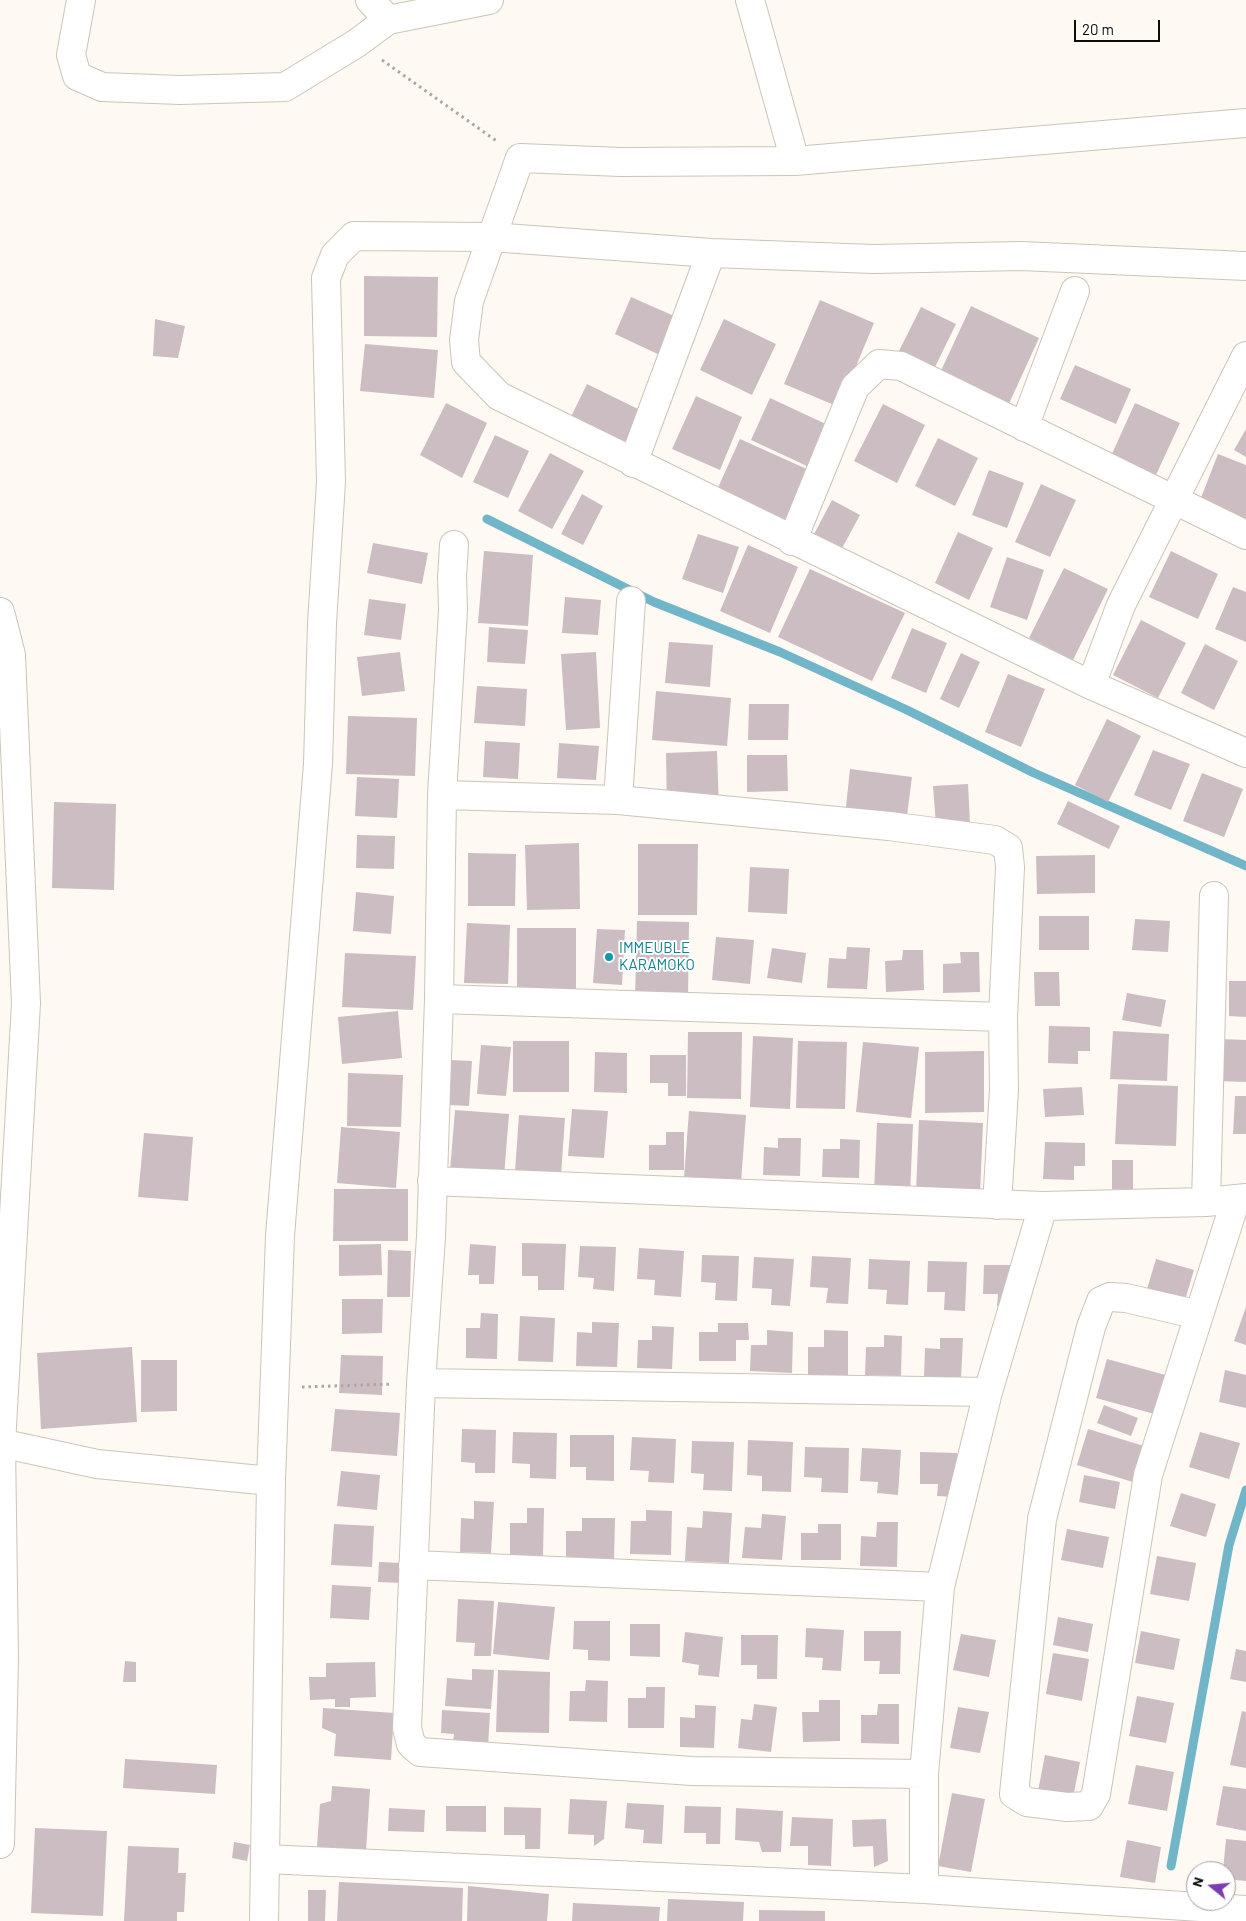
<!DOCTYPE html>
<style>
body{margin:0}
#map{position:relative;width:1246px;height:1921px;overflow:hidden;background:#fef9f2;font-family:Barlow,sans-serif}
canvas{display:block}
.north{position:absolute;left:1186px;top:1861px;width:50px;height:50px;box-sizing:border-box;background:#fff;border:1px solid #9f9e9c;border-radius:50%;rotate:287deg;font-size:14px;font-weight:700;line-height:20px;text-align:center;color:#0f0c08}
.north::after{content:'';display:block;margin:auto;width:18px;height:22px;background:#7d3db1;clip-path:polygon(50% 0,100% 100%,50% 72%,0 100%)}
.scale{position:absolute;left:1074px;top:20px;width:86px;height:22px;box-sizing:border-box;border:2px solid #0f0c08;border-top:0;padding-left:6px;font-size:15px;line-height:18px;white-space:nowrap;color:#0f0c08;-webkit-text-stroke:4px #fff;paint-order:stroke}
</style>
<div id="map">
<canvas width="1246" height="1921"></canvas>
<div class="north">N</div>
<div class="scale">20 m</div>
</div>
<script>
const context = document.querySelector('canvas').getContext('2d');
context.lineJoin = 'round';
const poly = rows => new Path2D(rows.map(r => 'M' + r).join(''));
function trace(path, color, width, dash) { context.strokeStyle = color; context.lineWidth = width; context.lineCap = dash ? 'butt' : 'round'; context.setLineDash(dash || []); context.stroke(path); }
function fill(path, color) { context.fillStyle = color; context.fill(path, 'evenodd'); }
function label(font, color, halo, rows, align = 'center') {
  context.font = font + ' Barlow,sans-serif'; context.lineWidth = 4; context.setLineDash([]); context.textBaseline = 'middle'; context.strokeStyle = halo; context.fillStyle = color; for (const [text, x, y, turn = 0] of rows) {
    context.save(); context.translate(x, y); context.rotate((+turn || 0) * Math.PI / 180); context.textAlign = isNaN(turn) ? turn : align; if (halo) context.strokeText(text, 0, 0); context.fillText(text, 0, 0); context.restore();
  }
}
trace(poly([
 [487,519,654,602,780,652,907,710,1034,773,1246,866],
 [1171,1866,1229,1545,1246,1490]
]), '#70b5c8', 9);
fill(poly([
 [364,276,438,277,437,337,364,336],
 [631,297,681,319,664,357,615,334],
 [820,300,874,323,839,407,784,384],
 [971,306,1039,338,1001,421,933,388],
 [921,307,956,324,934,369,899,351],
 [155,319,185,326,178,358,153,356],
 [724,319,776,344,752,395,700,370],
 [365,344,438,350,434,398,360,391],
 [1075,365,1131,389,1116,424,1060,399],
 [587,384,644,412,623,455,566,427],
 [696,396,742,417,720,470,672,449],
 [770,398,828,425,809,467,751,440],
 [446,403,487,423,462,478,420,455],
 [1135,403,1180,423,1155,477,1111,456],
 [883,404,925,425,897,483,854,461],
 [1246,429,1246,457,1234,450],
 [495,435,529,451,508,498,473,482],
 [938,438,978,458,955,506,915,486],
 [740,439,809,470,785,523,716,492],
 [550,453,584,471,552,529,518,511],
 [1218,454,1246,465,1246,521,1199,503],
 [989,470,1024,483,1007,528,972,515],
 [1041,484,1076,500,1050,557,1015,542],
 [582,494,603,506,583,545,561,534],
 [832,500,860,515,841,550,813,536],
 [958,532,993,548,969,600,935,583],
 [698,534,739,547,723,593,682,579],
 [373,543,428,553,422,584,367,573],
 [748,545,798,567,770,633,720,611],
 [484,551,533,555,528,626,478,623],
 [1171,551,1218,574,1198,619,1149,597],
 [1007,557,1044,570,1027,620,990,607],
 [1064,568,1108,589,1073,660,1029,638],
 [810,569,905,613,872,681,778,637],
 [1233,587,1246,592,1246,642,1215,629],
 [565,597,601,600,598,635,562,633],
 [369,599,406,604,401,640,364,635],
 [1141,620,1186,643,1158,698,1113,675],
 [489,627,528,630,525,664,487,662],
 [912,628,947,643,926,693,891,678],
 [669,642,713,645,710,687,665,683],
 [1205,644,1238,661,1214,710,1181,693],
 [400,652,405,691,362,696,357,657],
 [596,652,600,728,566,730,561,654],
 [961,653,980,662,959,708,940,699],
 [1008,674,1045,689,1021,747,985,732],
 [477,686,527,689,525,726,474,723],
 [656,691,731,698,727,746,652,740],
 [749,704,789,704,788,740,748,740],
 [348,716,417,718,415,776,346,774],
 [1107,719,1141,736,1108,802,1075,785],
 [485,741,520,743,518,779,483,777],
 [559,743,599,746,596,780,557,778],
 [1153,750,1190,764,1171,810,1134,795],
 [717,751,719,809,667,811,666,753],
 [747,755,787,755,788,791,747,792],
 [850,769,912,777,906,823,845,816],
 [1202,773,1243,789,1224,837,1183,821],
 [357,777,399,779,397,818,355,816],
 [968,784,970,823,936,825,933,786],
 [1068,801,1120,826,1109,849,1057,824],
 [54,802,116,804,114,890,52,888],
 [357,835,395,836,394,869,356,868],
 [579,843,580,909,527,910,525,845],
 [638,844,698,844,697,915,638,915],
 [468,853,516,854,515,906,468,906],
 [1095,855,1095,893,1037,894,1036,856],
 [750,867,789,869,787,914,748,912],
 [356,892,394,896,391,934,353,931],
 [1039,916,1089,916,1089,950,1039,950],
 [1135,919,1170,921,1168,952,1132,950],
 [637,921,689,922,688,999,635,998],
 [467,923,510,925,508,984,464,983],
 [517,928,576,928,576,990,517,990],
 [597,929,625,930,622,985,593,983],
 [716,937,754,940,750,984,712,980],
 [847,947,870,948,867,989,827,988,829,958,846,959],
 [772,948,806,953,802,983,767,978],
 [903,950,923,950,924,990,886,992,885,961,902,960],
 [960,952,979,952,980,992,943,993,943,964,961,963],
 [345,953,416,956,413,1010,342,1007],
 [1034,972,1059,972,1060,1006,1035,1006],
 [1229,981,1246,981,1246,1017,1229,1016],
 [1127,993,1166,1000,1161,1027,1122,1020],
 [398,1011,402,1058,342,1064,338,1017],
 [1049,1026,1090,1027,1090,1051,1078,1051,1078,1064,1048,1063],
 [1113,1031,1169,1034,1167,1081,1110,1079],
 [688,1032,742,1032,741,1099,687,1098],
 [753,1036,793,1038,790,1109,750,1107],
 [1221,1039,1246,1040,1246,1082,1220,1081],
 [513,1041,569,1041,569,1092,513,1092],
 [798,1041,847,1042,845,1109,796,1108],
 [863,1042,919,1047,911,1118,856,1112],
 [481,1045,511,1047,506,1096,477,1094],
 [984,1051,984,1112,925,1113,925,1052],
 [595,1052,627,1053,627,1093,594,1092],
 [650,1055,686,1055,686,1096,668,1096,668,1083,650,1083],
 [451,1060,472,1061,469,1106,449,1105],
 [348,1073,403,1075,401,1127,347,1126],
 [1118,1084,1178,1086,1176,1146,1115,1144],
 [1082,1087,1084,1115,1045,1117,1043,1089],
 [1235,1096,1246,1096,1246,1134,1233,1134],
 [572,1109,608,1111,604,1158,568,1156],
 [455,1110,509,1114,504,1176,450,1171],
 [689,1111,746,1115,741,1182,684,1178],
 [519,1115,565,1118,561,1175,515,1171],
 [919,1120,983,1123,980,1195,916,1192],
 [877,1123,913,1124,910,1195,874,1193],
 [341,1127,400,1132,396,1188,337,1183],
 [666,1132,684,1132,684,1170,649,1170,649,1145,666,1145],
 [144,1133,193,1137,188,1201,138,1197],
 [778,1138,801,1138,800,1176,763,1175,764,1147,778,1148],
 [840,1139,860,1140,859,1178,822,1177,823,1149,840,1149],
 [1045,1142,1085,1143,1085,1166,1074,1166,1074,1180,1043,1179],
 [1112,1160,1133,1160,1133,1189,1112,1189],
 [334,1189,408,1189,408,1241,333,1241],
 [522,1243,566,1244,564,1290,538,1290,538,1276,522,1276],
 [381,1244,382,1275,339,1276,339,1245],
 [470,1244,496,1246,494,1284,479,1284,479,1275,468,1275],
 [580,1246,616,1247,614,1291,593,1289,594,1278,578,1277],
 [639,1248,684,1251,681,1297,654,1295,655,1280,637,1279],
 [388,1250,411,1251,410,1297,387,1297],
 [702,1255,739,1256,737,1301,715,1300,716,1283,701,1282],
 [812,1256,851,1258,848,1304,826,1303,828,1288,810,1287],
 [754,1257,794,1259,790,1306,771,1305,772,1289,752,1288],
 [869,1259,910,1261,908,1305,886,1304,887,1290,868,1289],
 [1156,1259,1194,1270,1185,1300,1147,1289],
 [928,1261,967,1262,965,1311,944,1310,945,1292,927,1292],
 [984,1265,1012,1265,1011,1307,997,1306,998,1294,983,1294],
 [342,1299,383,1299,382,1333,342,1334],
 [1246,1307,1246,1345,1234,1341],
 [481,1313,498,1314,497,1359,466,1358,466,1328,480,1328],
 [520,1316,555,1318,553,1362,518,1361],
 [592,1322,619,1323,617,1367,576,1366,577,1332,592,1333],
 [718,1323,748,1323,749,1340,736,1340,736,1361,699,1361,699,1332,718,1332],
 [652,1326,674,1327,672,1369,637,1368,638,1340,652,1340],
 [767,1330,793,1332,792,1373,750,1371,751,1345,767,1345],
 [824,1330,848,1331,848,1377,808,1377,808,1347,824,1347],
 [884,1335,902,1336,901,1376,865,1375,866,1347,884,1347],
 [940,1338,963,1338,961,1379,924,1378,925,1348,940,1349],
 [132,1347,137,1422,41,1429,37,1353],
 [341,1355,383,1356,382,1395,339,1393],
 [1107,1359,1169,1376,1158,1415,1096,1398],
 [141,1360,177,1360,177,1411,141,1412],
 [1225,1370,1246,1375,1246,1408,1219,1402],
 [1104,1405,1138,1418,1131,1436,1097,1423],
 [335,1409,400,1413,397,1456,331,1451],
 [462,1429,496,1430,495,1473,475,1473,475,1463,461,1462],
 [1088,1429,1144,1446,1133,1482,1077,1465],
 [513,1432,557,1433,556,1479,530,1478,530,1464,512,1463],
 [1200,1432,1240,1443,1229,1479,1189,1467],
 [570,1435,614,1435,614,1481,586,1480,586,1467,570,1467],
 [632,1437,676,1439,674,1483,648,1482,649,1471,630,1470],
 [748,1440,793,1442,791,1492,762,1491,762,1476,747,1475],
 [692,1441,734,1442,732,1491,703,1490,704,1474,691,1473],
 [805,1447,849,1448,848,1493,821,1492,822,1478,804,1477],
 [862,1448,901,1450,898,1495,877,1493,878,1482,860,1481],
 [920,1452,957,1453,957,1497,937,1496,938,1484,920,1484],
 [341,1471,380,1475,377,1510,337,1506],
 [1084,1475,1120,1482,1115,1509,1079,1502],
 [1181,1493,1216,1504,1206,1537,1170,1526],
 [474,1501,494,1502,491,1553,460,1552,461,1518,474,1519],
 [527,1508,544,1508,543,1557,510,1557,510,1523,527,1523],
 [646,1510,672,1511,671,1555,630,1554,631,1521,646,1521],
 [703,1511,732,1513,729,1563,685,1561,687,1527,702,1528],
 [762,1514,786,1516,782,1560,742,1558,745,1527,761,1528],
 [582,1518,615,1518,614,1561,566,1560,566,1531,582,1531],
 [877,1522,898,1522,897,1567,860,1566,861,1536,876,1537],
 [334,1524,374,1526,372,1567,331,1565],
 [818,1524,841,1524,841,1560,801,1560,801,1533,818,1533],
 [1067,1529,1109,1537,1103,1568,1061,1560],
 [1157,1556,1196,1563,1189,1601,1150,1594],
 [379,1562,403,1563,403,1583,378,1582],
 [332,1585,371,1587,369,1620,330,1618],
 [458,1599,494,1601,491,1656,474,1656,475,1643,456,1642],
 [498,1602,555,1607,549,1660,493,1654],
 [1058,1617,1093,1624,1088,1652,1053,1645],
 [574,1621,610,1621,610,1661,588,1660,588,1650,573,1649],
 [630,1624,660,1624,660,1657,630,1656],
 [806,1628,844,1630,841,1671,822,1670,823,1658,805,1657],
 [864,1631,901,1631,900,1674,879,1674,880,1661,864,1661],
 [1141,1631,1180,1639,1174,1670,1135,1663],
 [685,1632,723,1637,719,1677,698,1675,699,1665,682,1662],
 [961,1634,996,1640,989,1677,953,1670],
 [741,1635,778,1635,777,1679,757,1679,757,1665,741,1665],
 [1236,1649,1246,1651,1246,1682,1230,1679],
 [1053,1653,1089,1659,1082,1701,1046,1694],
 [125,1661,136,1662,136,1682,123,1682],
 [375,1662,376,1697,350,1698,350,1707,335,1707,335,1699,310,1700,309,1677,326,1677,326,1663],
 [472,1669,494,1670,491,1709,445,1706,447,1678,472,1680],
 [498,1670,550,1672,549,1733,496,1732],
 [586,1680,608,1681,607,1722,569,1721,570,1691,585,1691],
 [646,1687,665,1687,664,1728,628,1728,628,1698,646,1698],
 [1137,1696,1174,1703,1166,1743,1129,1736],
 [819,1700,840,1700,840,1741,803,1742,802,1712,819,1712],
 [754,1704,777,1707,771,1752,738,1748,741,1719,752,1720],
 [878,1704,899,1704,899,1744,861,1743,861,1715,877,1715],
 [695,1705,716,1706,714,1748,680,1747,680,1717,695,1718],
 [958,1707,989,1712,980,1753,950,1748],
 [323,1708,394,1713,391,1760,334,1756,336,1734,322,1728],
 [442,1710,490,1713,488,1746,453,1744,454,1734,441,1733],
 [1242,1711,1246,1712,1246,1768,1230,1765],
 [1045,1755,1080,1762,1073,1798,1038,1791],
 [125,1759,217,1765,215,1794,123,1788],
 [1136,1765,1174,1772,1167,1811,1128,1804],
 [332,1786,370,1789,366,1851,317,1847,320,1804,331,1801],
 [1223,1786,1246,1789,1246,1831,1216,1825],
 [952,1793,985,1799,971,1872,938,1866],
 [570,1799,607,1801,604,1839,594,1846,594,1835,568,1834],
 [627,1803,664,1805,662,1844,643,1843,644,1830,625,1828],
 [446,1806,486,1806,486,1832,446,1831],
 [685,1806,721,1807,720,1844,706,1844,706,1833,684,1833],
 [504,1807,541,1808,540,1849,525,1849,525,1835,504,1835],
 [389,1808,425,1810,424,1832,388,1831],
 [736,1808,783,1811,781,1852,762,1852,759,1842,735,1840],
 [792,1817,833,1819,831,1866,808,1865,808,1846,790,1846],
 [886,1819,888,1861,874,1867,873,1846,853,1847,852,1820],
 [35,1828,107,1831,103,1916,31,1913],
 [1226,1839,1246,1841,1246,1881,1226,1879,1226,1871,1223,1871],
 [1127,1840,1161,1847,1155,1883,1120,1877],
 [234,1842,250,1845,247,1861,232,1858],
 [128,1846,179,1848,178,1873,186,1873,184,1912,177,1912,177,1921,124,1921],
 [339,1882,463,1888,462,1921,337,1921],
 [468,1886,549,1894,547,1921,467,1921],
 [308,1890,326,1890,325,1921,308,1921],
 [668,1899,744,1902,743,1921,667,1921],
 [573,1903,660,1907,659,1921,572,1921],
 [759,1910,825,1911,825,1921,759,1921]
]), '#ccbdc3');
const minor = poly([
 [81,0,71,55,77,76,102,87,180,90,285,87,357,43,388,20,489,0],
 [370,0,388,20],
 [750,0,795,161],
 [1246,123,795,161,621,162,520,158,469,301,464,340,466,362,499,396,1091,685,1246,753],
 [1024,427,1075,291],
 [633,463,711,253],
 [792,541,855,387,879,364,901,366,1246,535],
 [454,545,452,577,453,610,442,795,439,999,431,1237,421,1383,407,1728,411,1744,420,1752,692,1771,924,1774],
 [0,612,11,655,26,1003,1,1444,4,1658,0,1844],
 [1091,685,1121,605,1246,356],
 [442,795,618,800,889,826,995,840,1008,848,1010,867,1003,1017,1004,1090,997,1205],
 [618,800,631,601],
 [439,999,1003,1017],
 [432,1181,1043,1206,1206,1202,1246,1198],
 [1206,1202,1214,896],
 [1199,1315,1126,1298,1110,1297,1101,1301,1091,1327,1042,1519,1014,1794,1027,1802,1067,1807,1089,1806,1096,1794,1148,1475,1236,1199],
 [421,1383,988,1392],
 [0,1443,97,1464,271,1481],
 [413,1565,940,1587],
 [265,1859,924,1889,1246,1910],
 [924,1889,924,1774,940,1587,988,1392,1043,1206],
 [264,1921,271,1481,280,1236,318,764,322,623,331,482,326,278,335,255,354,236,491,237,711,253,874,259,1021,256,1246,266]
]);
trace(minor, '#ccc4b9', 30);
trace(poly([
 [382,60,498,142],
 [302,1387,393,1384]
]), '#aba7a1', 3, [2.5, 4]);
trace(minor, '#fff', 28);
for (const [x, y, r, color] of [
 [609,957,5,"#0f9aa8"]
]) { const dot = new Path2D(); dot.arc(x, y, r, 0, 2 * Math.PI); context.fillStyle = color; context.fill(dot); trace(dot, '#fff', 2); }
label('15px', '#0d838f', '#fff', [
 ["IMMEUBLE",619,948],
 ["KARAMOKO",619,965]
], 'left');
</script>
